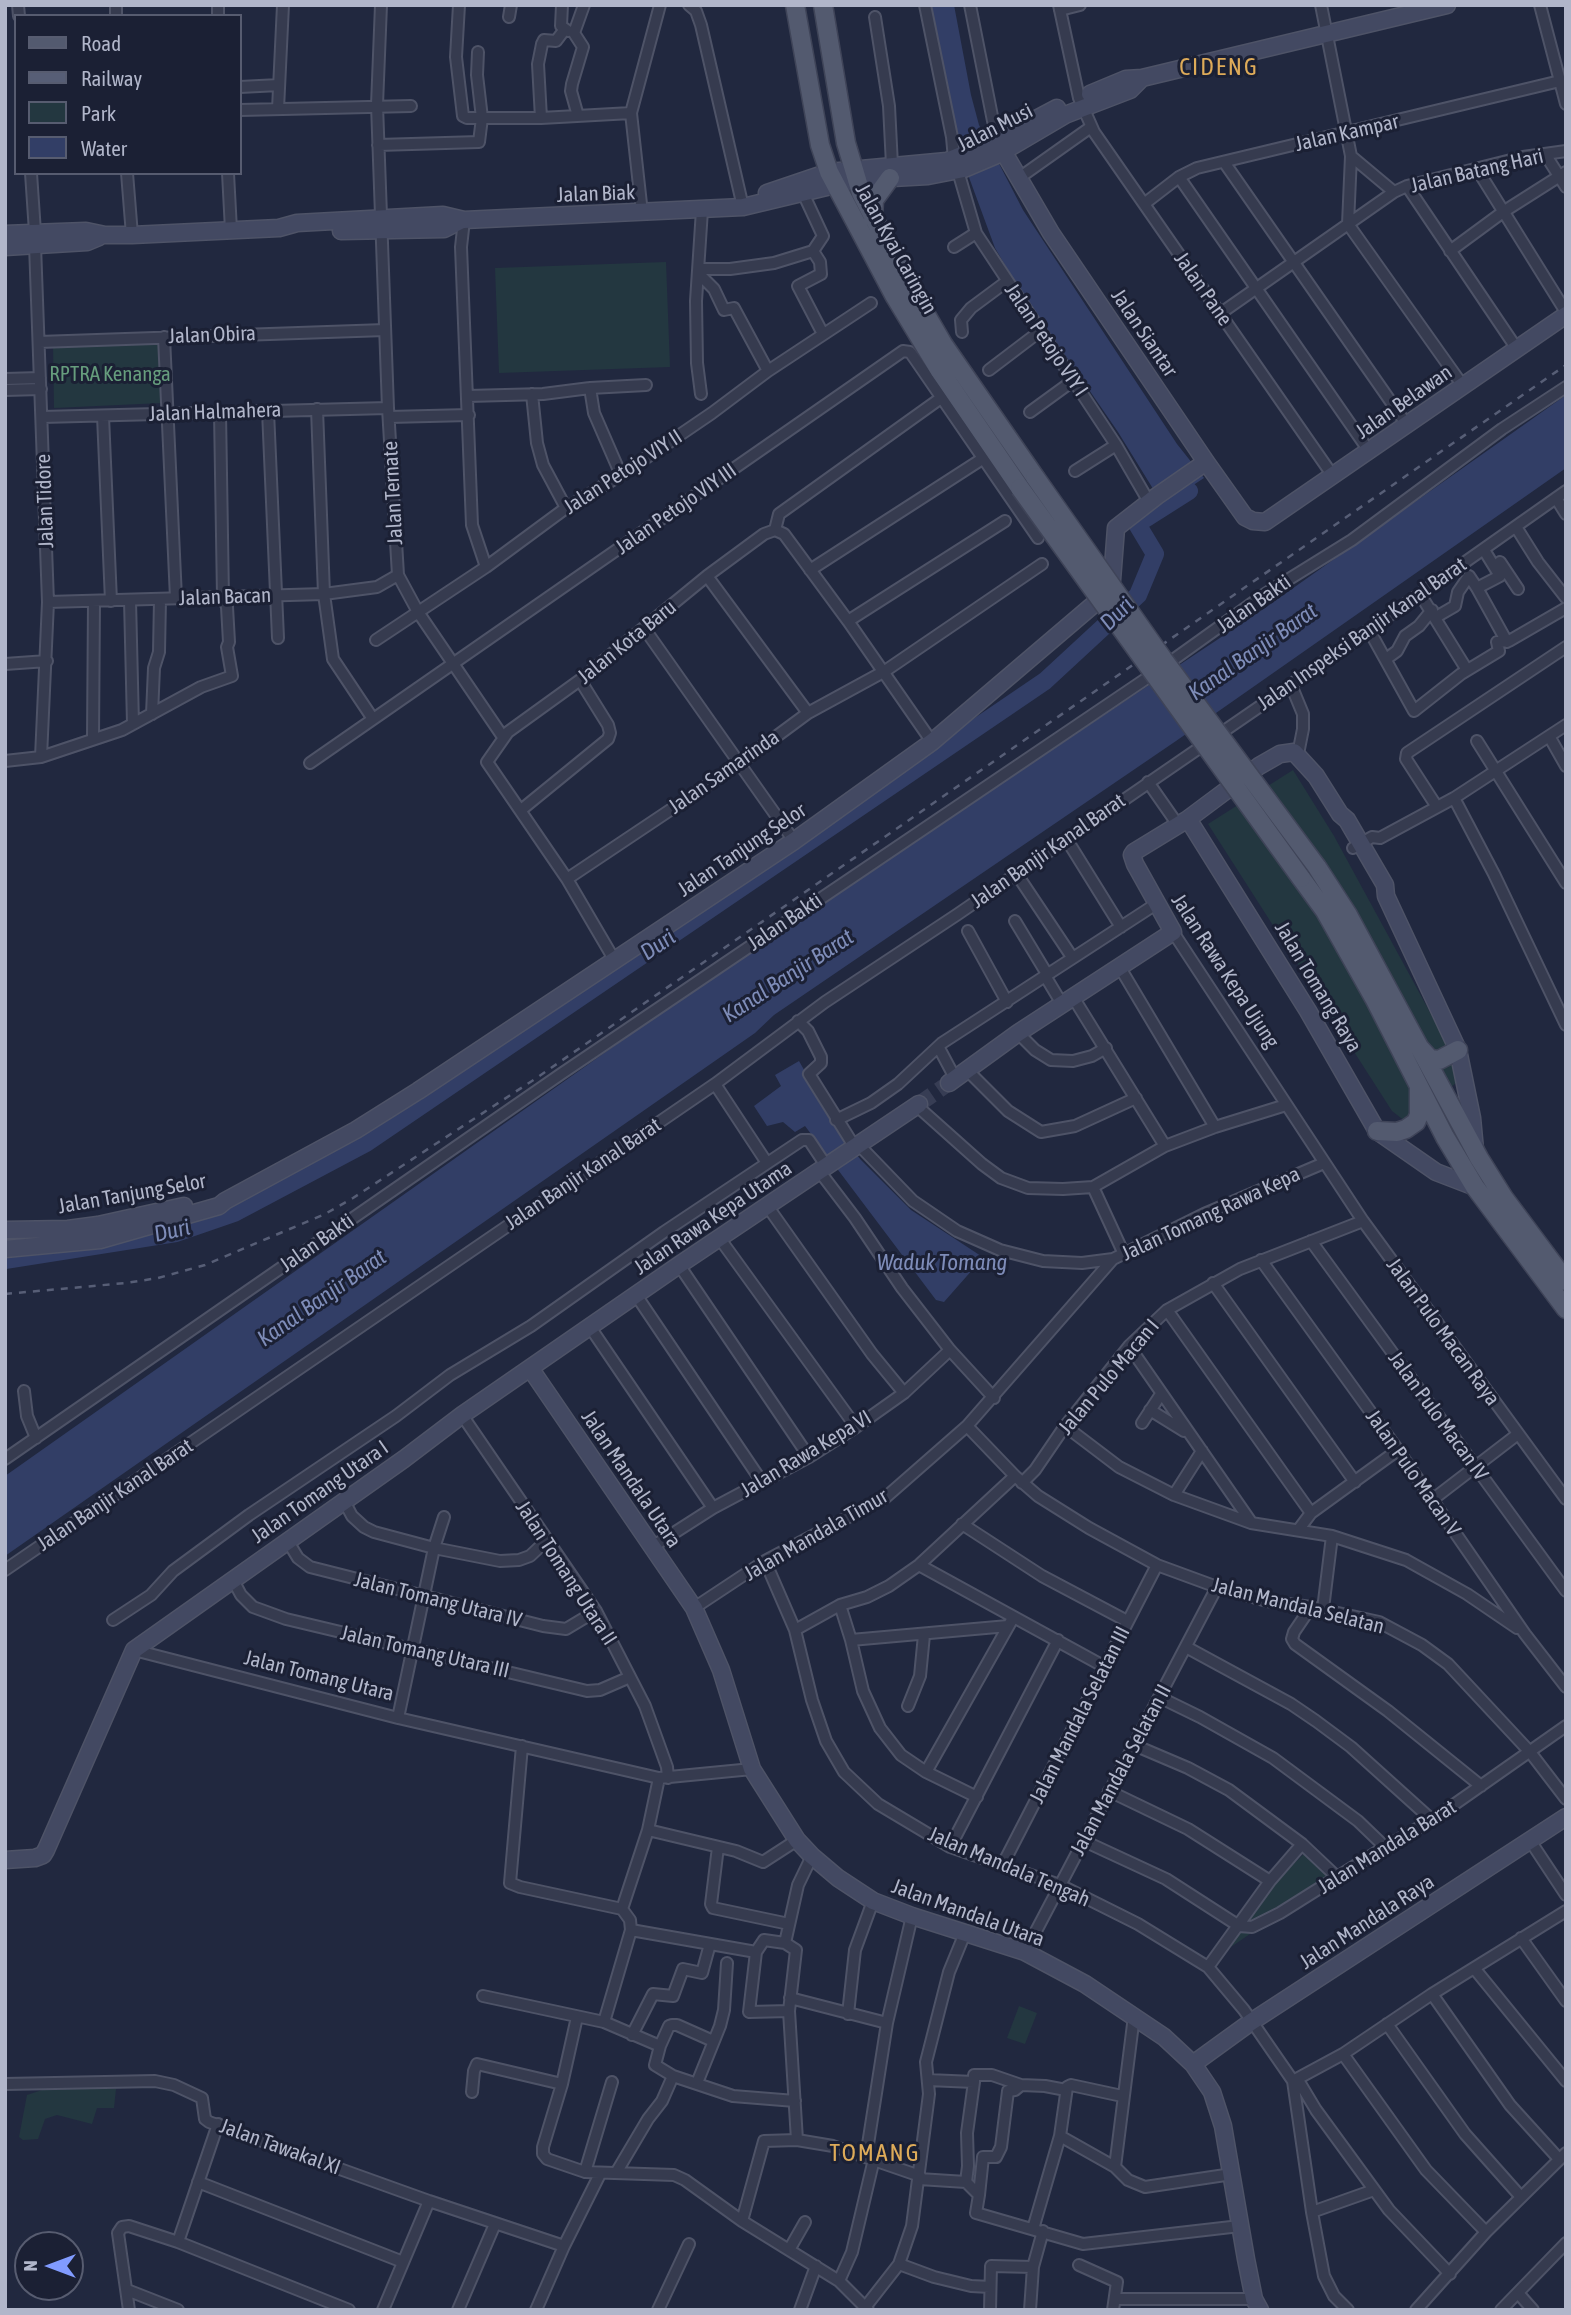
<!DOCTYPE html>
<style>
body{margin:0}
#map{position:relative;width:1571px;height:2315px;overflow:hidden;background:#21283f;font-family:"Asap Condensed",sans-serif}
canvas{display:block}
.frame{position:absolute;inset:0;border:7px solid #b1b6ca;pointer-events:none}
.legend{position:absolute;left:14px;top:14px;width:228px;height:161px;box-sizing:border-box;background:#1b2034;border:2px solid #575c70;margin:0;padding:9px 12px;list-style:none;font-size:21px;color:#b1b6ca}
.legend li{display:flex;align-items:center;gap:14px;height:35px}
.legend b{width:35px;border:2px solid #575c70}
.north{position:absolute;left:14px;top:2231px;width:70px;height:70px;box-sizing:border-box;background:#1b2034;border:2px solid #575c70;border-radius:50%;rotate:270deg;font-size:19px;font-weight:700;line-height:28px;text-align:center;color:#b1b6ca}
.north::after{content:'';display:block;margin:auto;width:24px;height:32px;background:#819bff;clip-path:polygon(50% 0,100% 100%,50% 72%,0 100%)}
</style>
<div id="map">
<canvas width="1571" height="2315"></canvas>
<div class="frame"></div>
<ul class="legend">
<li><b style="height:9px;background:#535a6f"></b>Road</li>
<li><b style="height:9px;background:#575e76"></b>Railway</li>
<li><b style="height:19px;background:#233740"></b>Park</li>
<li><b style="height:19px;background:#323e66"></b>Water</li>
</ul>
<div class="north">N</div>
</div>
<script>
const context = document.querySelector('canvas').getContext('2d');
context.lineJoin = 'round';
function fill(path, color) { context.fillStyle = color; context.fill(path, 'evenodd'); }
const poly = rows => new Path2D(rows.map(r => 'M' + r).join(''));
function trace(path, color, width, dash) { context.strokeStyle = color; context.lineWidth = width; context.lineCap = dash ? 'butt' : 'round'; context.setLineDash(dash || []); context.stroke(path); }
function label(font, color, halo, rows, align = 'center') {
  context.font = font + ' "Asap Condensed",sans-serif'; context.lineWidth = 6; context.setLineDash([]); context.textBaseline = 'middle'; context.strokeStyle = halo; context.fillStyle = color; for (const [text, x, y, turn = 0] of rows) {
    context.save(); context.translate(x, y); context.rotate((+turn || 0) * Math.PI / 180); context.textAlign = isNaN(turn) ? turn : align; if (halo) context.strokeText(text, 0, 0); context.fillText(text, 0, 0); context.restore();
  }
}
fill(poly([
 [666,262,670,367,499,373,495,268],
 [159,343,162,403,54,408,53,344],
 [1293,770,1334,836,1451,1051,1458,1081,1410,1125,1392,1111,1208,824],
 [1307,1851,1330,1879,1231,1947,1247,1920,1277,1880],
 [1019,2006,1037,2013,1025,2044,1007,2038],
 [96,2088,116,2089,114,2108,97,2108,92,2124,57,2115,45,2119,38,2139,23,2140,19,2137,27,2095,45,2089]
]), '#233740');
fill(poly([
 [930,5,954,5,971,95,979,125,1023,210,1177,444,1204,478,1163,505,1118,432,1015,282,995,248,956,142],
 [1566,395,1566,468,1176,741,774,1015,755,1033,5,1556,5,1476,746,953,1265,608],
 [799,1061,844,1140,861,1160,911,1210,981,1256,981,1260,944,1302,936,1300,805,1126,795,1132,783,1122,767,1126,754,1106,781,1086,775,1075]
]), '#323e66');
trace(poly([
 [5,1260,176,1233,234,1213,366,1143,1045,681,1138,595,1155,554,1137,524,1189,491]
]), '#323e66', 18);
trace(poly([
 [919,1104,949,1083]
]), '#373d54', 16, [16, 8]);
const street = poly([
 [18,5,19,16],
 [116,5,116,16],
 [218,5,218,16],
 [381,5,377,105,388,408,398,575,418,612,503,737],
 [459,5,456,57,463,116,467,118,541,118,631,113],
 [562,5,561,26,568,31],
 [689,5,696,11,701,25,743,207],
 [925,5,952,137,954,159],
 [970,5,993,121,1000,139],
 [1059,5,1079,98,1094,132,1333,476],
 [1321,5,1351,156,1394,192],
 [1540,5,1566,104],
 [1060,10,1080,5],
 [509,17,511,5],
 [875,17,889,106,892,165],
 [574,33,583,47,572,84,571,91,578,116],
 [574,33,584,5],
 [240,87,279,85],
 [278,109,283,5],
 [240,110,411,106],
 [541,118,538,64,542,44,544,40,556,41,565,29],
 [378,145,479,142,482,118,477,75,478,52],
 [1545,154,1566,187],
 [1351,156,1348,224,1463,386],
 [1224,162,1407,425],
 [1477,169,1566,312],
 [958,171,976,233,1116,445,1149,502],
 [31,173,35,232],
 [127,173,132,235],
 [228,173,231,230],
 [1179,177,1369,451],
 [1019,178,1091,127],
 [1407,186,1517,349],
 [1144,204,1179,177,1197,168,1560,81],
 [642,213,631,113,660,5],
 [464,220,461,247,472,525,486,567],
 [35,245,48,602,41,757],
 [954,247,976,233],
 [813,251,820,262,821,274,798,286,823,334],
 [1450,251,1503,212,1566,172],
 [700,269,730,269,774,263,813,251,823,236,803,193],
 [699,274,714,289,724,310,734,308,768,371],
 [1221,313,1394,192,1407,186,1523,157,1566,151],
 [962,332,961,320,971,308,1006,282],
 [164,337,176,598],
 [39,342,385,330],
 [989,370,1039,332],
 [5,379,40,378],
 [590,388,594,413,621,475],
 [5,390,41,389],
 [532,394,537,443,543,465,566,508],
 [701,394,697,363,696,301,702,210],
 [468,396,543,394,590,388,646,385],
 [317,409,324,594,333,659,371,716],
 [268,411,278,638],
 [1030,412,1074,380],
 [103,416,111,601],
 [42,417,388,408],
 [389,417,469,415],
 [1075,471,1116,445],
 [1556,498,1566,514],
 [1516,527,1538,562,1566,598],
 [775,530,784,534,848,621,932,742],
 [775,530,779,514,941,398],
 [1484,550,1500,576,1477,588,1507,642],
 [1500,562,1518,589],
 [810,570,979,461],
 [707,576,808,713],
 [1420,594,1467,670],
 [130,600,133,724],
 [48,602,324,594,377,587,398,575],
 [1436,617,1455,606,1458,592,1469,576,1477,588],
 [848,621,1005,521],
 [644,628,794,841],
 [1369,630,1414,711,1461,674,1499,651,1497,642,1509,641,1566,608],
 [376,640,486,567,566,508,621,475,712,413,768,371,871,303],
 [1386,659,1397,651,1405,636,1419,626,1432,610],
 [5,664,47,661],
 [1291,685,1303,714,1303,729,1298,754],
 [152,714,154,668,159,652,160,599],
 [1549,736,1566,766],
 [93,738,94,601],
 [1477,741,1566,883],
 [5,761,41,757,122,730,201,687,232,676,227,647,229,642,227,607,223,597,220,412],
 [310,763,903,351,910,352,915,359,1038,538],
 [1148,782,1178,825],
 [1454,798,1494,874,1566,1025],
 [1437,807,1406,759,1407,753,1566,647],
 [521,810,608,739,610,733,608,725,580,680],
 [1067,840,1121,927],
 [1353,848,1372,837,1380,838,1454,798,1566,725],
 [1016,873,1072,957],
 [567,879,739,764,808,713,885,671,1042,564],
 [1015,921,1047,974],
 [968,931,1007,1002],
 [1173,932,1363,1221,1566,1499],
 [615,961,567,879,487,762,508,732,580,680,707,576,764,534,775,530],
 [1119,966,1215,1127],
 [1047,979,1062,1004],
 [1073,997,1165,1146],
 [798,1021,808,1031,821,1057,821,1063,809,1074,854,1146],
 [1018,1033,1035,1050,1051,1060,1073,1061,1092,1056,1106,1048],
 [939,1048,955,1078],
 [967,1070,1008,1111,1041,1132,1075,1126,1136,1098],
 [715,1084,767,1163],
 [917,1106,982,1164,1001,1178,1028,1188,1063,1189,1093,1187,1165,1146,1215,1127,1286,1105],
 [836,1120,871,1103,898,1084,942,1043,1156,904],
 [858,1144,913,1201,957,1231,1000,1250,1043,1261,1082,1263,1113,1259],
 [820,1172,855,1218,902,1288,950,1350,994,1398],
 [1093,1187,1123,1252],
 [768,1207,872,1354,904,1393],
 [720,1239,856,1427],
 [1311,1241,1566,1591],
 [1261,1260,1398,1450,1525,1634,1566,1687],
 [679,1265,809,1457],
 [1213,1283,1355,1482],
 [636,1295,762,1482],
 [1167,1310,1311,1513],
 [590,1327,713,1508],
 [1129,1346,1251,1522],
 [24,1391,27,1416,36,1438],
 [1150,1410,1184,1431],
 [462,1415,596,1611,645,1706,667,1767,668,1778],
 [1142,1423,1161,1394],
 [967,1426,1015,1476,1038,1496,1089,1528,1157,1565,1217,1587,1267,1601,1311,1607,1379,1622,1422,1645,1448,1664,1530,1752,1566,1799],
 [1065,1426,1119,1467,1174,1495,1251,1523,1332,1536,1406,1560,1467,1594,1517,1628],
 [5,1459,561,1074,1159,670,1265,594,1352,540,1502,429,1566,387],
 [1022,1483,1035,1470,1065,1426,1129,1346,1167,1310,1240,1269,1363,1221],
 [1174,1495,1202,1451],
 [1432,1500,1518,1434],
 [344,1501,352,1516,364,1527,374,1532,434,1548,500,1561,519,1560,530,1556,547,1540],
 [962,1524,1042,1576,1127,1621],
 [1299,1529,1311,1513,1398,1450],
 [287,1540,298,1558,310,1567,543,1626,566,1629,596,1611],
 [652,1547,713,1508,809,1457,856,1427,904,1393,950,1350],
 [765,1561,795,1630,812,1700,826,1741,844,1772,878,1804,950,1847,1060,1885,1138,1924,1208,1967,1244,2010,1293,2081,1312,2212,1324,2276,1334,2296,1348,2310],
 [919,1565,1105,1667],
 [5,1570,715,1084,825,1002,958,914,1272,698,1566,491],
 [233,1580,241,1595,253,1607,286,1619,328,1629,587,1691,600,1690,630,1677],
 [840,1605,851,1640,863,1691,880,1728,901,1755,926,1772,977,1797],
 [1311,1607,1294,1632,1292,1639,1295,1644,1388,1711,1481,1786],
 [694,1608,765,1561,886,1497,967,1426,1113,1259,1204,1214,1324,1163],
 [1323,1609,1332,1536],
 [113,1620,151,1595,173,1571,249,1515,396,1416,450,1375,531,1326,664,1232,802,1140,809,1140,827,1167],
 [795,1630,840,1605,867,1597,889,1586,919,1565,1015,1476],
 [851,1640,1008,1626],
 [1186,1647,1291,1704,1316,1721,1351,1747,1432,1820],
 [134,1650,398,1718,659,1778,752,1769],
 [1159,1697,1200,1717,1273,1758,1358,1821,1385,1847],
 [908,1706,920,1676,924,1635],
 [398,1718,434,1548,444,1517],
 [1134,1745,1188,1768,1229,1790,1302,1844,1338,1878],
 [522,1746,510,1883,520,1887,622,1909],
 [926,1772,1013,1618],
 [1109,1791,1188,1829,1270,1881],
 [648,1830,736,1851,763,1862,797,1840],
 [1084,1841,1166,1879,1239,1926,1252,1927,1280,1913,1385,1847,1432,1820,1566,1726],
 [1531,1842,1566,1895],
 [718,1847,711,1904,713,1908,789,1924],
 [950,1847,1058,1640],
 [1003,1864,1157,1565],
 [622,1909,648,1830,659,1778],
 [631,1930,756,1952,764,1940,785,1943,796,1950,789,2011,797,2140],
 [1521,1938,1566,2001],
 [785,1943,798,1885,812,1856],
 [756,1952,749,2012,789,2011],
 [1025,1952,1217,1587],
 [1208,1967,1270,1881,1302,1844],
 [1474,1968,1566,2081],
 [1432,1994,1510,2105,1559,2159],
 [483,1996,604,2022,631,1930,630,1920,622,1909],
 [790,1998,887,2023],
 [848,2014,855,1950,873,1901],
 [577,2017,562,2084,543,2147,543,2154,547,2159,585,2172,674,2175,685,2180,742,2221,839,2281,868,2310],
 [604,2022,660,2046,655,2065,673,2076,733,2096,795,2101],
 [1387,2024,1465,2134,1521,2197],
 [632,2035,653,1994,673,1996,683,1969,702,1973,710,1944],
 [660,2046,669,2026,672,2025,677,2025,713,2041],
 [1343,2054,1426,2170,1486,2232],
 [928,2080,974,2082,967,2133,968,2166,966,2182],
 [1298,2080,1316,2110,1389,2210,1450,2274],
 [1293,2081,1343,2054,1432,1994,1566,1911],
 [974,2082,974,2075,992,2075,1021,2085],
 [697,2083,720,2026,724,2010,727,1963],
 [5,2084,155,2081,174,2085,202,2098,205,2119,209,2122,429,2201,564,2246],
 [472,2092,474,2071,477,2064,562,2084],
 [1060,2136,1115,2167,1128,2180,1145,2187,1232,2174],
 [866,2157,887,2023,912,1916],
 [1115,2167,1134,2016],
 [585,2172,612,2082],
 [616,2173,648,2119,662,2101,673,2076],
 [919,2179,966,2182,979,2195,976,2213,1083,2244,1240,2226],
 [198,2182,403,2262],
 [979,2195,983,2157,996,2157,1001,2147,1008,2091,1015,2090,1021,2085,1045,2086,1066,2090],
 [1312,2212,1374,2190],
 [742,2221,764,2141,797,2140,833,2146,920,2176],
 [1033,2229,1060,2136,1067,2087,1071,2085,1122,2096],
 [178,2242,218,2124],
 [789,2250,805,2222],
 [899,2264,934,2277,971,2286,990,2287],
 [1079,2265,1117,2282,1113,2310],
 [839,2281,852,2252,874,2159],
 [127,2290,178,2310],
 [1518,2293,1533,2310],
 [1115,2299,1254,2299],
 [129,2310,118,2233,122,2227,129,2226,178,2242,349,2310],
 [383,2310,429,2201],
 [458,2310,495,2224],
 [536,2310,564,2246,600,2174],
 [658,2310,689,2244],
 [800,2310,816,2266],
 [863,2310,899,2264,912,2226,929,2094,926,2062,949,1972,965,1933],
 [990,2310,991,2266,1033,2267],
 [1030,2310,1033,2267,1043,2231],
 [1416,2310,1486,2232,1566,2153],
 [1501,2310,1566,2243]
]);
const secondary = poly([
 [1090,94,1126,79,1142,78,1447,5],
 [1003,151,1051,233,1206,462,1245,517,1253,521,1265,522,1566,315],
 [767,193,829,172,947,161,991,143,1057,108],
 [341,231,444,229,462,220],
 [5,234,86,231,105,235,132,235,279,228,297,223,443,215,464,220,743,207,856,180,928,176,964,169,997,155,1065,115,1130,90,1142,78],
 [5,247,87,242,99,237],
 [1188,819,1308,1011,1377,1131,1436,1172,1475,1187],
 [949,1083,1018,1033,1173,932,1135,864,1132,855,1134,852,1188,819,1259,766,1280,754,1294,752,1316,776,1340,814,1347,820,1385,885,1386,896,1458,1050,1472,1118,1475,1150],
 [5,1230,68,1229,98,1225,184,1206],
 [5,1249,100,1240,219,1206,225,1201,356,1130,418,1091,794,841,932,742,1100,599,1108,591,1112,580,1116,528,1157,496,1206,462],
 [530,1368,694,1608,721,1670,752,1769,797,1840,812,1856,838,1878,873,1901,912,1916,1025,1952,1085,1984,1164,2037,1193,2064,1212,2092,1223,2126,1246,2259,1254,2299,1260,2310],
 [5,1860,35,1858,43,1855,46,1850,134,1650,404,1459,462,1415,679,1265,919,1104],
 [1193,2064,1251,2022,1566,1817]
]);
const primary = poly([
 [795,5,820,145,829,172,894,295,940,371,1020,488],
 [823,5,846,143,861,193,903,275,943,344,1035,477],
 [873,218,874,200,890,178],
 [1317,867,1348,915,1479,1158,1504,1198,1566,1281],
 [1301,878,1325,911,1374,998,1445,1137,1475,1187,1566,1309],
 [1420,1048,1430,1059,1439,1060,1458,1050],
 [1377,1131,1397,1132,1406,1129,1416,1122,1419,1115,1419,1088]
]);
trace(street, '#4e5367', 14);
trace(secondary, '#4e5367', 19);
trace(primary, '#3f4458', 21);
trace(street, '#363b4f', 10);
trace(secondary, '#434962', 16);
trace(primary, '#535a6f', 18);
trace(poly([
 [5,1294,126,1283,158,1278,205,1265,325,1214,353,1198,538,1077,1566,365]
]), '#575e76', 2.5, [7, 7]);
const primaryBridge = poly([
 [1035,477,1163,659,1317,867],
 [1020,488,1301,878]
]);
trace(primaryBridge, '#3f4458', 21, []);
trace(primaryBridge, '#535a6f', 18);
label('21px', '#b1b6ca', '#1b2034', [
 ["Jalan Musi",995,128,-27],
 ["Jalan Kampar",1347,133,-13],
 ["Jalan Batang Hari",1477,171,-13],
 ["Jalan Biak",596,194,-2],
 ["Jalan Kyai Caringin",896,249,61],
 ["Jalan Pane",1203,289,55],
 ["Jalan Siantar",1144,333,56],
 ["Jalan Obira",212,335,-2],
 ["Jalan Petojo VIY I",1046,340,56],
 ["Jalan Belawan",1404,402,-35],
 ["Jalan Halmahera",215,412,-2],
 ["Jalan Petojo VIY II",623,472,-33],
 ["Jalan Ternate",393,493,-93],
 ["Jalan Tidore",45,501,-92],
 ["Jalan Petojo VIY III",676,509,-35],
 ["Jalan Bacan",225,597,-2],
 ["Jalan Bakti",1254,604,-35],
 ["Jalan Inspeksi Banjir Kanal Barat",1362,634,-35],
 ["Jalan Kota Baru",627,642,-39],
 ["Jalan Samarinda",724,772,-35],
 ["Jalan Tanjung Selor",742,850,-34],
 ["Jalan Banjir Kanal Barat",1048,851,-35],
 ["Jalan Bakti",785,922,-34],
 ["Jalan Rawa Kepa Ujung",1225,971,57],
 ["Jalan Tomang Raya",1318,987,59],
 ["Jalan Banjir Kanal Barat",583,1174,-34],
 ["Jalan Tanjung Selor",132,1194,-10],
 ["Jalan Tomang Rawa Kepa",1211,1214,-25],
 ["Jalan Rawa Kepa Utama",713,1218,-34],
 ["Jalan Bakti",317,1243,-35],
 ["Jalan Pulo Macan Raya",1443,1332,54],
 ["Jalan Pulo Macan I",1109,1377,-50],
 ["Jalan Pulo Macan IV",1438,1416,54],
 ["Jalan Rawa Kepa VI",806,1454,-31],
 ["Jalan Pulo Macan V",1413,1473,55],
 ["Jalan Mandala Utara",631,1479,56],
 ["Jalan Tomang Utara I",320,1492,-35],
 ["Jalan Banjir Kanal Barat",115,1495,-34],
 ["Jalan Mandala Timur",816,1535,-30],
 ["Jalan Tomang Utara II",566,1573,57],
 ["Jalan Tomang Utara IV",438,1600,14],
 ["Jalan Mandala Selatan",1298,1606,14],
 ["Jalan Tomang Utara III",425,1652,13],
 ["Jalan Tomang Utara",319,1676,14],
 ["Jalan Mandala Selatan III",1080,1715,-63],
 ["Jalan Mandala Selatan II",1121,1770,-62],
 ["Jalan Mandala Barat",1387,1847,-32],
 ["Jalan Mandala Tengah",1009,1867,23],
 ["Jalan Mandala Utara",968,1913,20],
 ["Jalan Mandala Raya",1367,1922,-33],
 ["Jalan Tawakal XI",280,2147,20]
]);
label('21px', '#669d7d', '#1b2034', [
 ["RPTRA Kenanga",110,374]
]);
label('italic 23px', '#7e8cb8', '#1b2034', [
 ["Duri",1117,614,-44],
 ["Kanal Banjir Barat",1253,652,-35],
 ["Duri",658,945,-34],
 ["Kanal Banjir Barat",788,976,-33],
 ["Duri",172,1231,-13],
 ["Waduk Tomang",942,1263],
 ["Kanal Banjir Barat",322,1298,-35]
]);
context.letterSpacing = '2px';
label('24px', '#deab59', '#1b2034', [
 ["CIDENG",1219,67],
 ["TOMANG",875,2153]
]);
context.letterSpacing = '0px';
</script>
